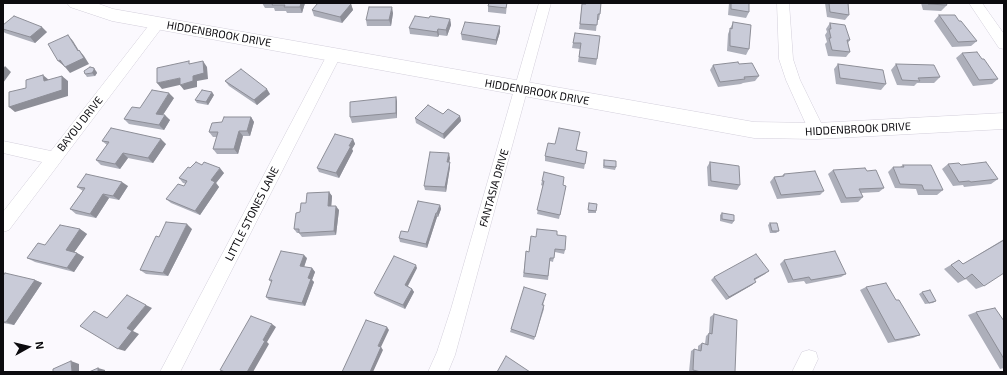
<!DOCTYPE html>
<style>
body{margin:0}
#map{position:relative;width:1007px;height:375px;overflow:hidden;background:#fbf9fe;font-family:"Exo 2",sans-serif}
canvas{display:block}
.frame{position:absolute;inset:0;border:4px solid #0c0b0f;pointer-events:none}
.north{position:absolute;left:8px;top:327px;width:40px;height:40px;-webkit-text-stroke:3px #fff;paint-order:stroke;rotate:82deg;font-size:11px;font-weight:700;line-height:16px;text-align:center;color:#0c0b0f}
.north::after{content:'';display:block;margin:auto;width:14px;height:18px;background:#0c0b0f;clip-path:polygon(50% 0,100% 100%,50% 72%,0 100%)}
</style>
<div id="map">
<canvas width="1007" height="375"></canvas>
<div class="frame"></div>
<div class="north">N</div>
</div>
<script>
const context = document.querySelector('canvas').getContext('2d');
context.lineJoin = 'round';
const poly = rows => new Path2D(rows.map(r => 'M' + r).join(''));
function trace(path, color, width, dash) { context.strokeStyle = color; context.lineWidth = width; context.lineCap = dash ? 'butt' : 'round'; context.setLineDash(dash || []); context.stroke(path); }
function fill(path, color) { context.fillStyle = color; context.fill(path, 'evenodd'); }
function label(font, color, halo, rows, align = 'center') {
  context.font = font + ' "Exo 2",sans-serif'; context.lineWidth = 3.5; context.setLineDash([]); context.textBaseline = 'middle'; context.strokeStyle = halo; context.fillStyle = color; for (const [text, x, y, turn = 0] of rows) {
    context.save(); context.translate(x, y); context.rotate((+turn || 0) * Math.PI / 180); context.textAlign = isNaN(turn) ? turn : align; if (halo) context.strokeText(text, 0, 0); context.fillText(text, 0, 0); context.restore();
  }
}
const street = poly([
 [539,3,551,3,455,355,448,372,428,372,437,352,451,309,539,3],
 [777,3,789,3,793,59,800,80,825,131,822,135,817,137,812,135,809,131,786,80,779,59,777,3],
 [969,3,982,3,1004,34,1004,49,999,48,969,3],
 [158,18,163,20,165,23,163,26,9,230,3,232,3,212,42,162,3,153,3,141,51,151,153,20,158,18],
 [334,50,339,51,341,55,180,372,160,372,327,55,329,51,334,50],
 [809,350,816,352,818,359,812,372,792,372,802,352,809,350]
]);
const secondary = poly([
 [67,3,96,3,113,9,754,122,817,123,1004,113,1004,129,817,139,754,138,112,21,70,7,67,3]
]);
trace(street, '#d3cfdb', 1);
trace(secondary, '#d3cfdb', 1);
fill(street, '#fff');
fill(secondary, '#fff');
fill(poly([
 [238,3,251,3,251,4],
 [262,3,305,3,302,13,287,13,286,11,275,11,274,8,265,8],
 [507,3,506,14,488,12,488,6],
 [585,3,601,3,600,14,599,20,597,20,596,31,579,29,582,4,585,4],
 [729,3,749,3,749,12,746,18,728,15],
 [825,3,848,3,849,15,845,20,827,17],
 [921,3,946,3,947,5,941,11,923,10],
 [351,4,353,10,342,23,314,16,312,10],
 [393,13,391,26,367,26,366,20],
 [939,15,959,21,977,41,971,46,952,47,934,21],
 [429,18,450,19,451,25,447,36,439,35,438,37,410,34,409,28],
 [733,22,749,49,746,55,727,51,728,34],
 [830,23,850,40,848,43,850,52,846,57,828,56,825,44,827,42,825,35,827,32,826,29],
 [3,25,47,32,35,43,5,33,3,31],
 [500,32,496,45,462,40,461,34],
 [575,33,597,59,596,65,578,62,580,49,572,48],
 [962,53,982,59,998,79,992,84,973,86,956,58],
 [739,64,759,76,755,81,743,83,741,84,718,87,710,70,713,65],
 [838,64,886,84,881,90,836,84,834,69],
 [896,64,940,77,934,83,917,83,914,86,897,85,891,70],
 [96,71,97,73,95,76,87,77,85,74],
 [225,81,270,94,257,105,229,86],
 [214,95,208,105,197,103,195,100],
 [396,97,397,102,397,118,352,123,350,117],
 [174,98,163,115,170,120,164,130,129,124,124,119,140,108],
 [443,114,460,116,461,121,444,139,416,123,415,118],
 [251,117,254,122,250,136,243,136,238,154,217,154,213,149,217,137,213,137,209,132,222,122],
 [353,139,355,144,352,149,353,151,339,178,319,172,317,168],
 [102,141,166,144,153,163,128,158,120,169,101,165,96,160,107,145],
 [555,144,587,152,584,169,545,161,545,156],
 [450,158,449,162,450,162,450,167,446,192,425,190,424,186],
 [604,160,616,167,615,170,603,168],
 [710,162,740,185,737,190,708,186,707,167],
 [948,164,961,165,998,179,991,184,964,187,963,185,953,186,942,169],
 [903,165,943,190,937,195,918,195,916,189,895,188,888,172,893,167,900,167],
 [190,168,224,173,216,183,219,187,200,215,171,203,166,199,184,186,186,184,183,183,179,178],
 [833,170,867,171,884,188,879,192,861,193,863,197,858,202,841,203,828,174],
 [784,174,824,191,820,195,777,199,770,182,774,177,782,176],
 [542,181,566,186,559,219,537,214,543,186,541,185],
 [128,186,119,200,109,198,96,218,76,214,70,209,83,191,77,187],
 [329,192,332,196,331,206,339,210,336,235,302,237,299,233,297,233,294,229,300,212,306,203],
 [589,203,596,211,596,213,588,213],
 [440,205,441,209,438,217,437,217,427,248,400,242,399,238,408,232],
 [722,213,734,221,732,224,720,221,720,215],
 [770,223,779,231,776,233,770,233,768,225],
 [80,229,87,234,74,252,77,253,84,257,74,272,35,262,27,258,45,245],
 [192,229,168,276,146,274,140,270,159,237],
 [557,235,565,250,564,254,555,252,553,262,550,261,548,280,523,277,526,251,529,252],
 [1004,239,984,286,976,289,966,279,958,283,944,269,959,260,963,264],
 [307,258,304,267,312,268,315,272,312,280,314,282,305,306,269,300,266,297,272,283,269,280],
 [784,260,846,274,841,277,806,284,804,281,788,283,780,264],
 [417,268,408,286,412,289,414,292,405,309,376,296,374,293],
 [765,274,755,280,752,285,726,300,711,280,714,277],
 [3,276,35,280,42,283,14,325,3,323],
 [866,287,896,300,920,335,913,338,888,343,860,290],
 [922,292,936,301,933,303,925,304,919,294],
 [545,298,543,305,544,309,534,340,510,332,511,329],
 [976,312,1004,321,1004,368,1000,369,968,315],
 [714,314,735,372,689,372,691,351,694,349,698,350,698,346,702,343,705,344,706,336,709,333,710,317]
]), '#adafba');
fill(poly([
 [301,3,305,3,302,13,300,7],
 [351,4,353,10,342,23,340,17],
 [392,7,393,13,391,26,389,20],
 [450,19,451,25,447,36,446,30],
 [500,26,500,32,496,45,496,40],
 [42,27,47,32,35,43,30,37],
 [438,29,439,35,438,37,437,32],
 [68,35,73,41,81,54,79,50,84,56,89,64,70,73,65,67,78,51],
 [60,60,66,65,64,66,58,61],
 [203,61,207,67,208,79,197,81,197,87,184,90,180,85,193,76],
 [5,66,11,72,3,83,3,69],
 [94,68,96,71,97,73,95,76,92,73],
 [43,75,49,80,44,81],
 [62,76,68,81,68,96,15,112,9,107],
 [180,78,184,84,162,89,157,83],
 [267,89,270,94,257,105,254,100],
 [212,92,214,95,208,105,206,102],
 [169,93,174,98,160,119,156,114],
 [396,97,397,102,397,118,396,113],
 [165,115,170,120,164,130,159,125],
 [460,116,461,121,444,139,443,134],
 [251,117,254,122,250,136,247,131],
 [239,131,243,136,238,154,234,149],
 [161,139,166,144,153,163,148,158],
 [353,139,355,144,352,149,353,151,339,178,336,173],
 [123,153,128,158,120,169,115,164],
 [449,153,450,158,448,167,447,162],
 [450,162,450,167,446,192,445,187],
 [220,168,224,173,216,183,219,187,200,215,195,211,211,180],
 [122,182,128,186,119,200,113,196],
 [329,192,332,196,331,211,328,206],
 [103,194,109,198,96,218,90,214],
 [440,205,441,209,438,217,437,213],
 [336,206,339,210,336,235,334,231],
 [436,213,437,217,427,248,426,244],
 [187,224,192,229,168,276,163,273],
 [80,229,87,234,73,254,66,250],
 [77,253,84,257,74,272,67,268],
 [304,255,307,258,303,270,300,266],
 [416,265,417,268,406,289,405,285],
 [312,268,315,272,312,280,314,282,305,306,302,303,308,278],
 [769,271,765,274,750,282,754,279],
 [35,280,42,283,14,325,6,322],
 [756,282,752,285,726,300,729,297],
 [412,289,414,292,405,309,403,305],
 [146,305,152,308,133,331,139,334,125,351,118,349,127,328],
 [272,324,276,327,267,342,269,344,253,372,247,372,263,340],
 [387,327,389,330,381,347,383,350,373,372,370,372,378,346],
 [71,361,79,364,79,372,72,372],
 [98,368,105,370,105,372,98,372]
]), '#8d8e97');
const building = poly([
 [273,3,301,3,300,7,284,7,285,5,272,5,273,3],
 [318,3,349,3,351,4,340,17,312,10,318,3],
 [489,3,507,3,506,8,488,6,489,3],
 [586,3,601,3,600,14,598,14,597,25,580,24,582,4,586,4,586,3],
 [731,3,749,3,749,12,731,9,731,3],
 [829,3,848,3,849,15,830,12,829,3],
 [928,3,946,3,947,5,928,4,928,3],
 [369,7,392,7,389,20,366,20,369,7],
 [939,15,955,15,959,21,961,21,977,41,958,42,939,15],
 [14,16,42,27,30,37,3,29,3,25,14,16],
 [415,16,429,18,430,16,450,19,446,30,438,29,437,32,409,28,415,16],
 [465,22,500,26,496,40,461,34,465,22],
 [733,22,751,25,749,49,730,46,730,28,732,29,733,22],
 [830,23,845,25,850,40,847,40,850,52,832,50,829,38,831,38,829,29,831,29,830,23],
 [575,33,600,36,597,59,579,57,581,43,573,43,575,33],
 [68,35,78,51,79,50,84,58,65,67,60,60,58,61,48,44,68,35],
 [977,52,982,59,984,59,998,79,979,80,962,53,977,52],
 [189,61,189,64,203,61,204,73,193,76,193,81,180,85,180,78,157,83,157,68,189,61],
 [738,62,739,64,752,63,759,76,744,77,745,79,720,82,713,65,738,62],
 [838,64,883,70,886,84,840,78,838,64],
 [896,64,934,65,940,77,918,78,920,81,902,80,896,64],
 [90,67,94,68,94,70,92,73,85,74,84,71,90,67],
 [241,69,267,89,254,100,225,81,241,69],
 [43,75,44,81,62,76,62,90,9,107,9,92,26,88,26,80,43,75],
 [152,90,169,93,156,114,165,115,159,125,124,119,132,107,140,108,152,90],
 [202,90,212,92,206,102,195,100,202,90],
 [396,97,396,113,350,117,350,102,396,97],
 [428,105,443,114,448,109,460,116,443,134,415,118,428,105],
 [224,117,251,117,247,131,239,131,234,149,213,149,218,132,209,132,212,123,222,122,224,117],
 [111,128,161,139,148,158,123,153,115,164,96,160,109,142,102,141,111,128],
 [559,128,580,132,576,150,587,152,585,164,545,156,548,143,555,144,559,128],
 [335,134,353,139,349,146,351,146,336,173,317,168,335,134],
 [430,152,449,153,447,162,450,162,445,187,424,186,430,152],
 [604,160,616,161,616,167,604,166,604,160],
 [196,162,202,165,204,162,220,168,211,180,215,182,195,211,166,199,178,184,184,186,187,181,179,178,188,167,190,168,196,162],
 [710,162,739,166,740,185,711,181,710,162],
 [986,162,998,179,971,182,969,181,959,182,948,164,959,163,961,165,986,162],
 [903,165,931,165,943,190,924,190,922,185,900,184,893,167,904,167,903,165],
 [865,168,867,171,876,170,884,188,859,189,863,197,846,198,833,170,865,168],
 [815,171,824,191,781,195,774,177,784,176,784,174,815,171],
 [544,172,564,177,563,185,566,186,560,215,537,210,544,181,542,181,544,172],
 [86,174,122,182,113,196,103,194,90,214,70,209,85,188,77,187,86,174],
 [329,192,328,206,336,206,334,231,299,233,299,229,294,229,296,213,300,212,301,203,306,203,307,193,329,192],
 [418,201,440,205,437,213,436,213,426,244,399,238,401,231,408,232,418,201],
 [589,203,597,204,596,211,588,210,589,203],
 [722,213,734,215,734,221,722,219,722,213],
 [166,222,187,224,163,273,140,270,156,236,159,237,166,222],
 [770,223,777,223,779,231,772,231,770,223],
 [60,225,80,229,66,250,77,253,67,268,27,258,38,243,45,245,60,225],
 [537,229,557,231,557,235,566,236,565,250,555,249,554,258,550,258,548,276,524,273,526,251,529,252,531,236,536,237,537,229],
 [1004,240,1004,273,984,286,972,274,965,279,951,265,959,260,963,264,1004,240],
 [281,251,304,255,300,266,312,268,308,278,311,279,302,303,266,297,272,280,269,280,281,251],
 [835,251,846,274,811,280,809,277,793,280,784,260,835,251],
 [756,254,769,271,754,279,756,282,729,297,714,277,756,254],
 [394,256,416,265,405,285,412,289,403,305,374,293,394,256],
 [5,273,35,280,6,322,3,322,3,276,5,273],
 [886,283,896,300,899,300,920,335,895,340,866,287,886,283],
 [524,287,546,294,542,305,544,305,535,337,511,329,524,287],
 [930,290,936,301,929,303,922,292,930,290],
 [127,295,146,305,127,328,132,331,118,349,80,326,94,311,107,318,127,295],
 [995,308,1004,321,1004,359,976,312,995,308],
 [714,314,737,320,735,372,701,372,693,370,694,349,701,351,702,343,708,345,709,333,712,334,714,314],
 [251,316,272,324,263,340,265,341,247,372,225,372,220,370,251,316],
 [366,320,387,327,378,346,381,347,370,372,342,372,366,320],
 [506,356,530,372,497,372,506,356],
 [71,361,72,372,53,372,53,369,71,361],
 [98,368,98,372,89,372,98,368]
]);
fill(building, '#c9cbd8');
trace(building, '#8d8e97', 1);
label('11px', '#0c0b0f', '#fff', [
 ["HIDDENBROOK DRIVE",219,34,10],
 ["HIDDENBROOK DRIVE",537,92,10],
 ["BAYOU DRIVE",80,124,-52],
 ["HIDDENBROOK DRIVE",858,129,-3],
 ["FANTASIA DRIVE",494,188,-74],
 ["LITTLE STONES LANE",252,214,-63]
]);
</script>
